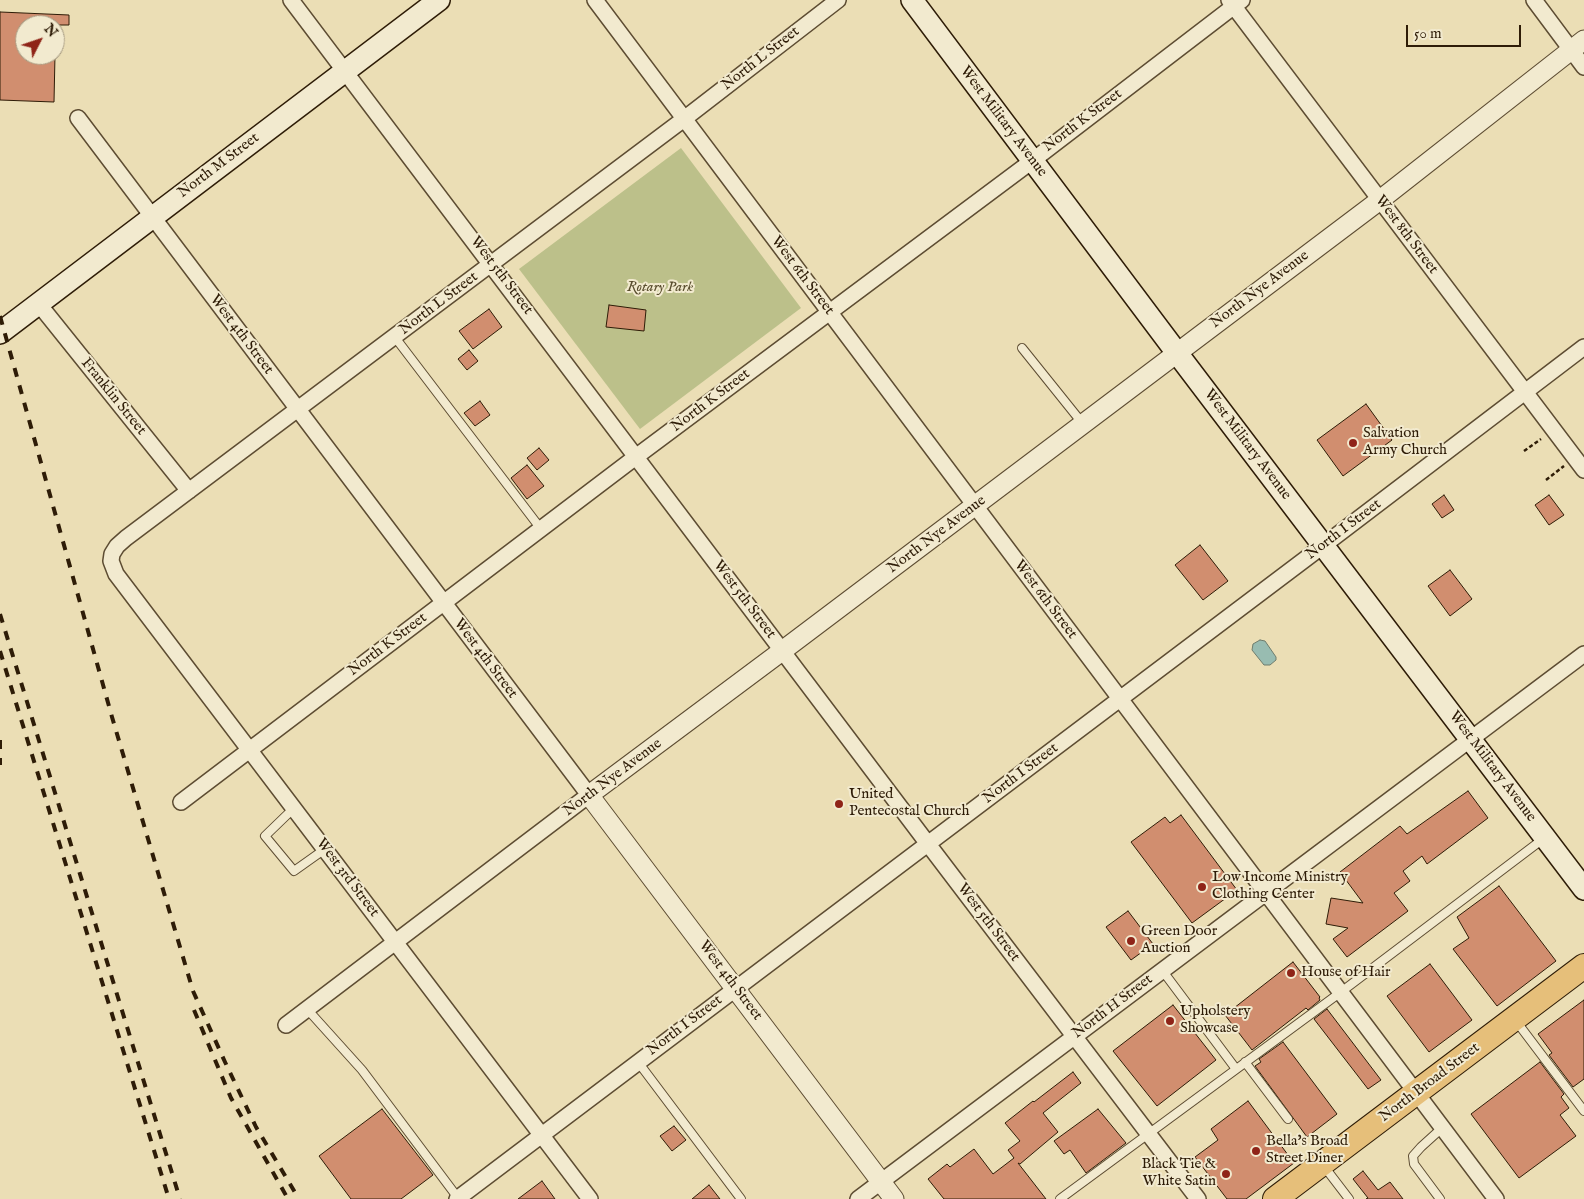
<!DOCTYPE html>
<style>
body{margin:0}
#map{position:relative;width:1584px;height:1199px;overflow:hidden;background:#ebdeb5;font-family:"IM FELL English",serif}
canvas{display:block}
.north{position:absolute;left:15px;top:15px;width:50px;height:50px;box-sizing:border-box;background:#f2eacf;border:1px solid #a4987f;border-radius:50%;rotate:49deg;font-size:14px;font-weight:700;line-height:20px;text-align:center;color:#2e1c07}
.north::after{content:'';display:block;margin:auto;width:18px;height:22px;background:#8f2418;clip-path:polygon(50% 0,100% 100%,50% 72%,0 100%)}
.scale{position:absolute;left:1406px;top:25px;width:115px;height:22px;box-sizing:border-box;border:2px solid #2e1c07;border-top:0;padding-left:6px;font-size:15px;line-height:18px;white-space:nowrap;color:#2e1c07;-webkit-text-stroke:4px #f2eacf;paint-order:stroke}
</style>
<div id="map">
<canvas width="1584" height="1199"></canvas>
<div class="north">N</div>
<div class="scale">50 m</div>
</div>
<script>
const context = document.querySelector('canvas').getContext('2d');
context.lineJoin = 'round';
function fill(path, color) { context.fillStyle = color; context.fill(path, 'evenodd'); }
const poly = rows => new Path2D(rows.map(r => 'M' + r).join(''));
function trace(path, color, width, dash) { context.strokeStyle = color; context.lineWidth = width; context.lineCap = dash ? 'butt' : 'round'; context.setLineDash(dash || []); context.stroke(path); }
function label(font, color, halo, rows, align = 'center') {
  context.font = font + ' "IM FELL English",serif'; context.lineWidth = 4; context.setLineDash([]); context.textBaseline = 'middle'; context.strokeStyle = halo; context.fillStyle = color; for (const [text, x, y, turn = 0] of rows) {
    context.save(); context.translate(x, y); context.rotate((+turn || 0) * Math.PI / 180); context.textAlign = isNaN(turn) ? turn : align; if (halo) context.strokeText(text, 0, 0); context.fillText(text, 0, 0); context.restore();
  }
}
fill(poly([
 [681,148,801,308,640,429,519,269]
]), '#bcc08a');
const water = poly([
 [1260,640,1265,641,1276,657,1276,660,1270,665,1264,665,1252,650,1253,644,1260,640]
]);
fill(water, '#98bcb1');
trace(water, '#6e7c6d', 1);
const building = poly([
 [0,12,69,15,69,25,25,25,25,55,55,55,54,102,0,100,0,12],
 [609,305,646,310,644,331,606,327,609,305],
 [489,309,502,327,473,349,459,331,489,309],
 [469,350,478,361,467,370,458,359,469,350],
 [480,401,490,415,475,426,464,413,480,401],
 [1366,404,1392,440,1343,476,1317,440,1366,404],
 [539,448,549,460,537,470,527,458,539,448],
 [527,465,544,486,527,499,511,478,527,465],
 [1444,495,1454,510,1442,518,1432,504,1444,495],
 [1549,495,1564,515,1549,525,1535,505,1549,495],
 [1200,545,1228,581,1203,600,1175,565,1200,545],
 [1450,570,1472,599,1450,616,1428,586,1450,570],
 [1468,791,1488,818,1427,864,1422,856,1403,871,1410,881,1394,893,1408,911,1347,957,1333,939,1348,928,1326,924,1331,898,1363,903,1340,872,1400,826,1407,834,1468,791],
 [1181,815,1237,890,1192,923,1131,842,1165,817,1170,823,1181,815],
 [1499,886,1556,961,1497,1006,1453,949,1469,938,1457,917,1499,886],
 [1128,911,1153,944,1131,960,1106,927,1128,911],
 [1293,962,1320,997,1319,998,1320,1000,1308,1010,1306,1008,1252,1050,1225,1015,1293,962],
 [1430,964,1472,1020,1429,1052,1387,996,1430,964],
 [1584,1000,1584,1079,1573,1087,1549,1055,1552,1053,1538,1034,1584,1000],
 [1173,1005,1216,1060,1157,1106,1113,1051,1173,1005],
 [1327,1009,1381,1080,1368,1089,1314,1019,1327,1009],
 [1283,1042,1337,1114,1307,1137,1255,1066,1261,1062,1259,1059,1283,1042],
 [1540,1062,1564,1094,1561,1097,1569,1108,1560,1115,1576,1136,1519,1178,1471,1114,1540,1062],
 [1073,1072,1081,1083,1043,1113,1058,1132,1020,1164,1018,1163,1046,1199,944,1199,928,1179,947,1164,950,1167,974,1149,993,1174,1014,1158,1008,1150,1020,1141,1005,1123,1033,1101,1034,1102,1073,1072],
 [1248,1101,1294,1163,1246,1199,1227,1199,1195,1157,1218,1140,1211,1129,1248,1101],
 [382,1109,433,1175,401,1199,351,1199,319,1156,382,1109],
 [1098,1109,1126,1143,1086,1173,1070,1150,1064,1154,1054,1141,1098,1109],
 [674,1126,686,1140,672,1151,660,1136,674,1126],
 [1363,1171,1378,1190,1390,1182,1403,1199,1366,1199,1368,1198,1353,1179,1363,1171],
 [542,1181,555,1199,518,1199,542,1181],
 [709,1185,720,1199,692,1199,709,1185]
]);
fill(building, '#d18e6f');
trace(building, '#2e1c07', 1);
const service = poly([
 [394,336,541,529],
 [1022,348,1083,424],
 [294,808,265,836,294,871,325,849],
 [1162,970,1236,1069],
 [307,1009,362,1070,458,1198],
 [1516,1021,1584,1111],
 [638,1062,741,1199],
 [1245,1062,1288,1119],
 [1323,1165,1349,1199],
 [1060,1199,1341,992,1543,839],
 [1440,1199,1414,1164,1413,1156,1421,1147,1442,1128]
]);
const minor = poly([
 [291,0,928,844,1198,1199],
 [595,0,1496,1199],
 [1229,0,1584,470],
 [1534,0,1584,67],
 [78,118,589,795,286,1025],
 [38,303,189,491],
 [181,802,637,456,1032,161,1242,0],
 [457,1199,1324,545,1584,347],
 [590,1199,116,574,111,561,112,554,117,546,126,538,684,119,838,0],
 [858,1199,1584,654]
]);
const tertiary = poly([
 [894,1199,589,795,782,651,1380,200,1584,40]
]);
const secondary = poly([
 [912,0,1177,353,1584,889],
 [0,333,439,0]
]);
const primary = poly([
 [1275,1199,1584,966]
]);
trace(service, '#5d4c32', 10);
trace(minor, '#5d4c32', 18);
trace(tertiary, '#5d4c32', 21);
trace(secondary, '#2e1c07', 24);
trace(primary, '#2e1c07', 26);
trace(poly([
 [1524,451,1541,439],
 [1546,480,1564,466]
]), '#2e1c07', 2.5, [4, 2.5]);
trace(service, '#f2eacf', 8);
trace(minor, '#f2eacf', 15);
trace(tertiary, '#f2eacf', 19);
trace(secondary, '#f2eacf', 21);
trace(primary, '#e6bf7a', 24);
trace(poly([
 [0,316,112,717,193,991,225,1062,256,1127,299,1199],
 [0,614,180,1199],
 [0,651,169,1199],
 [0,740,0,765],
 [194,1010,231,1098,288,1199]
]), '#2e1c07', 4, [9, 9]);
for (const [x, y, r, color] of [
 [1353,443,5,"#8f2418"],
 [839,804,5,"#8f2418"],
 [1202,887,5,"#8f2418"],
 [1131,941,5,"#8f2418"],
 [1291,973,5,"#8f2418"],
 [1170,1021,5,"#8f2418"],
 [1256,1151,5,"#8f2418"],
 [1226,1174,5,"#8f2418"]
]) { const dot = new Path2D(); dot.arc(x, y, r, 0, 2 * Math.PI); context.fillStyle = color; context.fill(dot); trace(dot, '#f2eacf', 2); }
label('15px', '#2e1c07', '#f2eacf', [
 ["North L Street",761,59,-38],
 ["North K Street",1083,121,-37],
 ["West Military Avenue",1003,122,53],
 ["North M Street",219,166,-37],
 ["West 8th Street",1406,235,53],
 ["West 5th Street",501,276,53],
 ["West 6th Street",802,276,53],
 ["North Nye Avenue",1260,290,-37],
 ["North L Street",439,304,-37],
 ["West 4th Street",241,335,53],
 ["Franklin Street",113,397,51],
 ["North K Street",711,401,-37],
 ["West Military Avenue",1247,445,53],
 ["North I Street",1344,530,-37],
 ["North Nye Avenue",937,535,-37],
 ["West 5th Street",744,600,53],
 ["West 6th Street",1045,600,53],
 ["North K Street",388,645,-37],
 ["West 4th Street",485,659,53],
 ["West Military Avenue",1492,767,53],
 ["North I Street",1021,774,-37],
 ["North Nye Avenue",613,778,-37],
 ["West 3rd Street",347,878,53],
 ["West 5th Street",988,923,53],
 ["West 4th Street",730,981,53],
 ["North H Street",1113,1007,-37],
 ["North I Street",685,1026,-37],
 ["North Broad Street",1430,1083,-37]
]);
label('italic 15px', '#594d2e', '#f2eacf', [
 ["Rotary Park",660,288]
]);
label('15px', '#2e1c07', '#f2eacf', [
 ["Salvation",1363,434],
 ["Army Church",1363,451],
 ["United",849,795],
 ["Pentecostal Church",849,812],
 ["Low Income Ministry",1212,878],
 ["Clothing Center",1212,895],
 ["Green Door",1141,932],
 ["Auction",1141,949],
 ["House of Hair",1301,973],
 ["Upholstery",1180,1012],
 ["Showcase",1180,1029],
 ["Bella's Broad",1266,1142],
 ["Street Diner",1266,1159],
 ["Black Tie &",1216,1165,"right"],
 ["White Satin",1216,1182,"right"]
], 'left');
</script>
